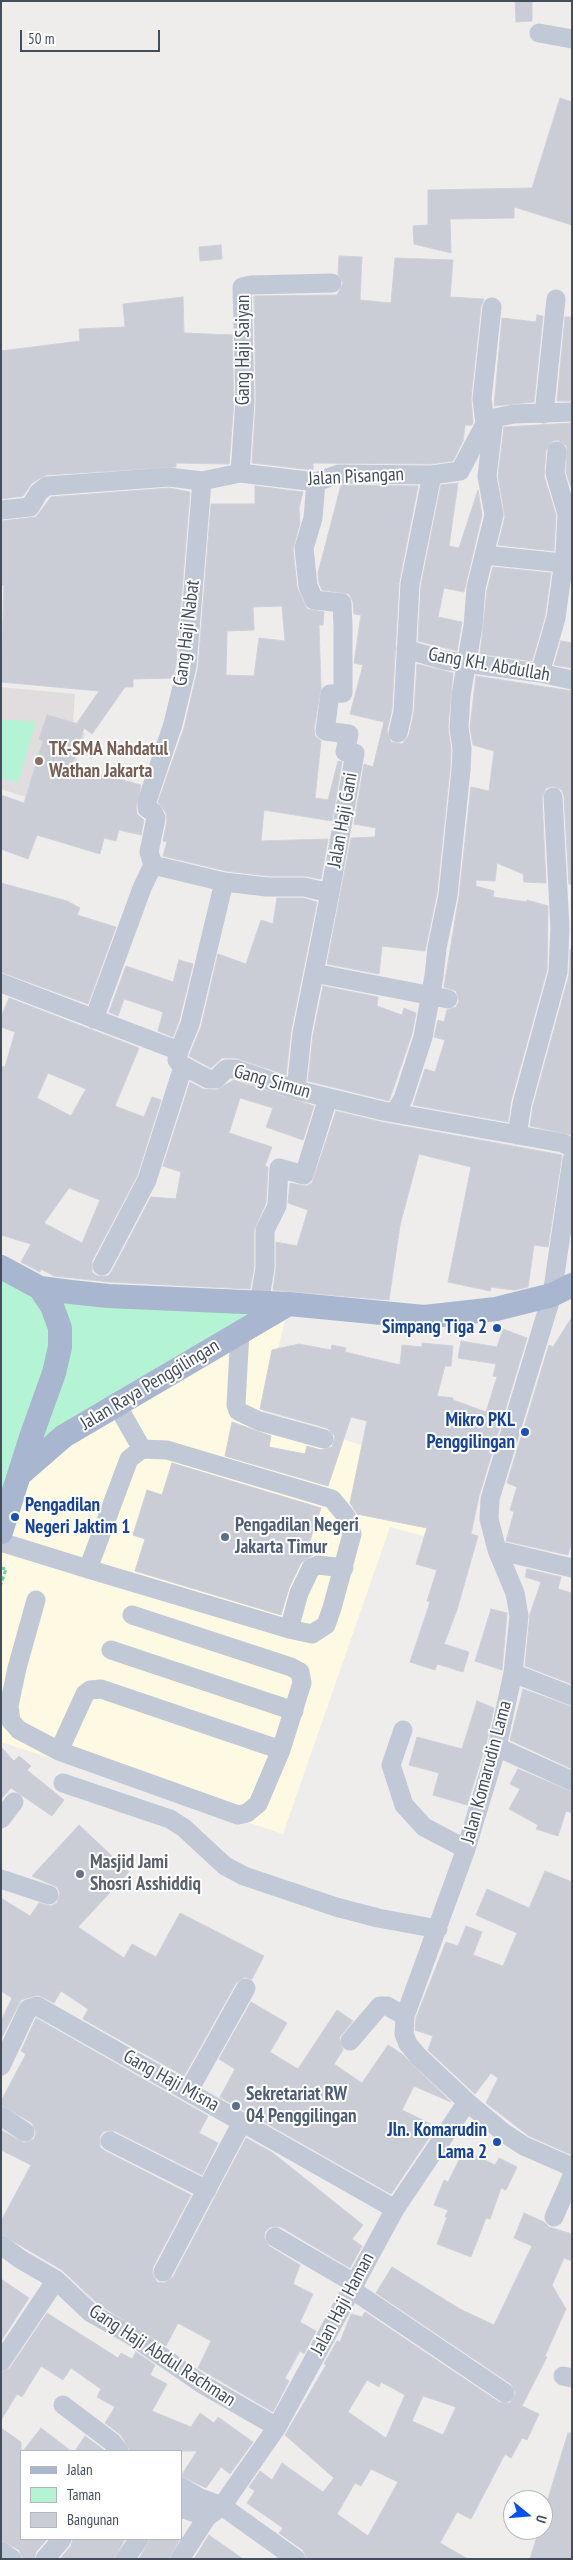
<!DOCTYPE html>
<style>
body{margin:0}
#map{position:relative;width:573px;height:2560px;overflow:hidden;background:#efecec;font-family:"PT Sans Narrow",sans-serif}
canvas{display:block}
.frame{position:absolute;inset:0;border:2px solid #434d5c;pointer-events:none}
.legend{position:absolute;left:20px;top:2450px;width:162px;height:90px;box-sizing:border-box;background:#fff;border:1px solid #b4b8be;margin:0;padding:6px 9px;list-style:none;font-size:15px;color:#434d5c}
.legend li{display:flex;align-items:center;gap:10px;height:25px}
.legend b{width:25px;border:1px solid #b4b8be}
.north{position:absolute;left:503px;top:2490px;width:50px;height:50px;box-sizing:border-box;background:#fff;border:1px solid #b4b8be;border-radius:50%;rotate:107deg;font-size:14px;font-weight:700;line-height:20px;text-align:center;color:#434d5c}
.north::after{content:'';display:block;margin:auto;width:18px;height:22px;background:#0550f0;clip-path:polygon(50% 0,100% 100%,50% 72%,0 100%)}
.scale{position:absolute;left:20px;top:30px;width:140px;height:22px;box-sizing:border-box;border:2px solid #434d5c;border-top:0;padding-left:6px;font-size:15px;line-height:18px;white-space:nowrap;color:#434d5c;-webkit-text-stroke:4px #fff;paint-order:stroke}
</style>
<div id="map">
<canvas width="573" height="2560"></canvas>
<div class="frame"></div>
<ul class="legend">
<li><b style="height:6px;background:#a8b7cf"></b>Jalan</li>
<li><b style="height:14px;background:#b4f3d4"></b>Taman</li>
<li><b style="height:14px;background:#cacdd5"></b>Bangunan</li>
</ul>
<div class="north">U</div>
<div class="scale">50 m</div>
</div>
<script>
const context = document.querySelector('canvas').getContext('2d');
context.lineJoin = 'round';
function fill(path, color) { context.fillStyle = color; context.fill(path, 'evenodd'); }
const poly = rows => new Path2D(rows.map(r => 'M' + r).join(''));
function trace(path, color, width, dash) { context.strokeStyle = color; context.lineWidth = width; context.lineCap = dash ? 'butt' : 'round'; context.setLineDash(dash || []); context.stroke(path); }
function label(font, color, halo, rows, align = 'center') {
  context.font = font + ' "PT Sans Narrow",sans-serif'; context.lineWidth = 4; context.setLineDash([]); context.textBaseline = 'middle'; context.strokeStyle = halo; context.fillStyle = color; for (const [text, x, y, turn = 0] of rows) {
    context.save(); context.translate(x, y); context.rotate((+turn || 0) * Math.PI / 180); context.textAlign = isNaN(turn) ? turn : align; if (halo) context.strokeText(text, 0, 0); context.fillText(text, 0, 0); context.restore();
  }
}
fill(poly([
 [289,1304,262,1414,460,1476,423,1536,390,1527,283,1834,1,1742,1,1531,19,1475]
]), '#fef9e2');
fill(poly([
 [1,687,75,694,73,723,85,734,62,809,1,789]
]), '#e1ddde');
fill(poly([
 [1,719,36,722,18,783,1,778],
 [1,1267,40,1288,289,1304,19,1475,1,1530]
]), '#b4f3d4');
const building = poly([
 [515,1,532,1,532,21,516,22,515,1],
 [560,98,572,102,572,225,514,207,514,218,450,219,451,253,414,244,413,226,428,225,428,190,532,188,560,98],
 [221,245,222,259,200,261,199,247,221,245],
 [339,256,362,257,360,300,391,303,395,258,453,260,450,297,484,299,481,306,471,398,473,422,472,425,465,425,463,441,453,461,431,464,313,463,313,470,252,463,256,401,254,296,337,295,343,283,338,274,339,256],
 [183,297,184,333,232,335,234,401,229,464,176,463,176,467,46,475,32,483,23,496,1,499,1,351,80,341,79,329,125,327,123,304,183,297],
 [537,315,543,316,534,402,494,406,502,318,536,322,537,315],
 [565,317,572,317,572,401,557,401,565,317],
 [572,423,572,490,566,472,567,446,558,440,553,441,546,450,544,476,556,515,554,551,498,545,505,517,498,476,504,427,572,423],
 [458,483,449,546,459,548,478,490,482,515,464,592,444,588,438,617,462,622,457,651,418,641,421,585,441,485,458,483],
 [341,485,418,486,399,583,392,709,387,731,391,742,402,744,409,735,414,712,417,664,453,673,448,727,451,749,450,769,437,893,425,951,382,946,379,974,327,964,351,838,375,837,376,828,354,824,364,764,373,767,384,722,350,714,363,665,354,663,361,615,354,614,353,602,349,594,322,590,319,583,318,573,341,485],
 [255,486,303,492,299,508,300,523,293,549,297,587,307,609,324,612,323,625,319,625,321,688,314,729,315,736,321,741,315,798,328,800,338,761,342,762,332,821,264,810,261,841,328,839,321,879,304,876,268,876,226,871,163,856,167,842,163,841,167,820,166,813,158,802,184,728,198,668,211,504,255,504,255,486],
 [282,606,285,641,259,638,254,676,226,675,227,631,254,630,253,607,282,606],
 [169,488,190,492,176,664,173,678,133,679,133,687,125,687,92,734,84,728,72,766,141,785,136,808,137,814,144,820,141,835,119,830,116,841,104,838,100,854,37,835,28,859,1,849,1,795,24,803,43,741,39,739,47,715,79,724,77,723,99,691,1,682,4,585,2,585,1,576,1,521,36,517,51,497,169,488],
 [493,567,551,573,545,616,532,661,480,654,487,590,493,567],
 [561,641,572,643,572,668,554,665,561,641],
 [476,676,572,691,572,884,569,884,564,796,562,790,553,786,546,788,542,798,546,883,524,882,523,874,497,863,495,881,476,880,476,886,494,891,493,897,527,902,527,900,548,906,547,970,511,1101,508,1122,413,1105,425,1069,435,1072,445,1040,434,1037,438,1020,444,1022,447,1010,456,1007,459,1001,456,991,444,987,459,896,471,787,489,791,494,751,473,745,470,728,476,676],
 [1,883,67,901,80,908,77,915,116,927,88,1004,1,972,1,883],
 [277,898,303,898,317,902,291,1031,286,1075,236,1058,222,1058,211,1068,189,1056,201,1027,218,954,246,964,261,920,273,924,277,898],
 [570,950,572,950,572,1135,530,1126,533,1106,569,975,570,950],
 [179,960,193,964,179,1021,173,1037,158,1031,163,1012,124,999,118,1016,109,1012,126,966,173,982,179,960],
 [323,986,378,997,377,1006,402,1015,404,1008,416,1013,412,1034,389,1101,308,1081,313,1035,323,986],
 [9,998,139,1048,115,1106,144,1117,152,1097,161,1100,137,1176,92,1261,92,1272,97,1276,108,1276,112,1271,151,1197,176,1199,181,1172,163,1166,190,1082,203,1089,216,1090,234,1080,314,1106,303,1140,266,1127,273,1108,240,1098,229,1133,272,1147,265,1166,268,1167,266,1203,254,1230,254,1267,250,1289,109,1282,73,1278,54,1276,41,1269,40,1272,21,1262,31,1244,1,1235,1,1066,5,1067,15,1032,1,1027,1,1017,9,998],
 [48,1073,86,1089,71,1116,37,1098,48,1073],
 [69,1188,100,1200,82,1243,44,1223,69,1188],
 [336,1111,381,1122,562,1155,548,1247,534,1245,528,1287,514,1290,491,1287,490,1291,448,1282,471,1167,419,1154,400,1225,389,1300,273,1290,276,1268,276,1242,297,1246,308,1210,288,1203,290,1183,306,1186,312,1183,336,1111],
 [572,1317,572,1541,568,1555,506,1541,514,1512,510,1510,517,1487,507,1483,549,1345,553,1347,572,1317],
 [503,1329,527,1338,479,1496,471,1534,478,1536,457,1610,444,1644,469,1652,463,1672,437,1664,435,1670,410,1662,430,1602,427,1601,437,1570,416,1564,427,1528,357,1514,350,1503,367,1421,351,1417,328,1486,225,1456,232,1422,271,1436,269,1447,305,1454,307,1446,321,1450,332,1447,335,1436,327,1428,260,1409,272,1350,299,1344,331,1350,332,1345,346,1348,345,1352,400,1365,402,1345,422,1347,422,1343,453,1346,451,1366,445,1366,437,1396,453,1398,453,1400,486,1412,497,1377,493,1376,496,1364,458,1358,461,1341,497,1347,503,1329],
 [172,1463,321,1508,307,1549,314,1551,313,1555,301,1563,289,1588,281,1615,135,1571,145,1539,133,1535,147,1490,162,1495,172,1463],
 [527,1569,561,1577,558,1589,572,1593,572,1684,525,1666,530,1614,541,1582,525,1577,527,1569],
 [491,1609,507,1613,502,1670,475,1661,491,1609],
 [523,1689,572,1707,572,1769,510,1740,523,1689],
 [477,1701,494,1708,486,1744,467,1805,433,1795,439,1773,409,1765,417,1737,462,1749,477,1701],
 [1,1747,14,1761,19,1756,31,1766,27,1770,64,1800,52,1816,11,1788,1,1799,1,1747],
 [518,1769,572,1792,572,1813,566,1811,558,1836,536,1829,538,1825,509,1809,520,1789,510,1784,518,1769],
 [79,1825,129,1872,78,1927,124,1958,132,1944,156,1957,180,1913,264,1956,252,1979,245,1977,236,1983,184,2076,83,2019,88,2009,61,1991,54,2003,38,1995,21,2000,1,2039,1,2021,12,1998,1,1991,1,1898,30,1916,39,1903,51,1906,57,1903,60,1893,57,1887,32,1876,79,1825],
 [545,1871,572,1882,572,2155,529,2136,486,2103,498,2078,491,2073,475,2094,428,2050,433,2036,415,2030,416,2018,446,1942,458,1946,466,1926,482,1932,473,1955,503,1966,517,1933,476,1915,487,1889,529,1908,545,1871],
 [251,2002,287,2023,270,2052,298,2069,337,2010,353,2021,339,2038,343,2050,334,2064,362,2083,388,2045,402,2054,451,2102,414,2086,402,2110,435,2126,431,2131,433,2132,391,2194,220,2097,235,2069,219,2059,251,2002],
 [36,2018,208,2116,199,2133,218,2143,202,2175,115,2131,104,2131,100,2136,100,2147,105,2151,191,2195,153,2267,152,2273,157,2282,164,2283,173,2277,246,2138,273,2153,363,2225,352,2239,362,2246,350,2268,281,2227,270,2227,265,2232,264,2237,269,2246,300,2265,293,2284,313,2294,300,2322,316,2331,304,2354,300,2351,285,2378,289,2381,273,2412,198,2368,211,2341,178,2323,166,2346,98,2304,62,2270,1,2234,1,2221,31,2165,1,2150,1,2130,24,2143,34,2139,36,2132,32,2123,1,2105,1,2101,26,2054,21,2051,36,2018],
 [464,2150,495,2165,499,2158,517,2167,506,2190,501,2188,490,2219,486,2218,471,2257,437,2244,447,2217,445,2217,448,2210,434,2205,444,2180,448,2182,464,2150],
 [524,2213,544,2222,549,2227,572,2234,572,2261,564,2258,552,2285,566,2309,545,2356,547,2357,522,2406,539,2414,527,2440,522,2438,511,2458,505,2454,471,2519,457,2512,440,2543,468,2559,307,2559,303,2550,279,2533,283,2528,247,2503,255,2491,249,2487,260,2471,272,2480,282,2463,323,2492,334,2478,285,2435,326,2365,324,2364,337,2341,340,2342,351,2314,362,2317,365,2312,499,2402,510,2403,516,2393,511,2384,376,2293,392,2267,460,2309,494,2325,532,2246,514,2238,524,2213],
 [367,2380,379,2387,381,2382,405,2395,386,2438,348,2412,367,2380],
 [423,2396,456,2407,443,2435,412,2421,423,2396],
 [371,2469,398,2482,368,2536,337,2514,355,2483,361,2486,371,2469],
 [1,2279,29,2298,1,2341,1,2279],
 [47,2313,118,2358,121,2353,132,2359,136,2352,155,2365,150,2375,167,2384,152,2411,191,2427,200,2413,214,2423,218,2417,253,2442,230,2474,221,2467,206,2488,181,2476,197,2451,130,2451,121,2435,105,2423,115,2407,97,2397,101,2389,71,2368,63,2380,41,2366,22,2397,17,2394,1,2420,1,2373,10,2368,47,2313],
 [1,2428,21,2442,21,2539,47,2539,36,2552,34,2559,23,2559,19,2550,1,2540,1,2428],
 [41,2428,71,2451,23,2451,41,2428],
 [568,2433,572,2433,572,2559,530,2559,539,2530,543,2530,543,2515,568,2433],
 [85,2436,104,2450,105,2451,75,2451,85,2436],
 [209,2535,216,2540,243,2559,194,2559,209,2535],
 [73,2539,125,2539,114,2559,60,2559,71,2546,73,2539],
 [150,2539,180,2539,169,2559,139,2559,150,2539]
]);
fill(building, '#cacdd5');
trace(building, '#cfd1d9', 1);
trace(poly([
 [1,1568,6,1569,1,1584]
]), '#69d5ac', 3, [4, 2.5]);
trace(poly([
 [539,33,572,39],
 [544,414,556,299],
 [485,424,482,399,492,307],
 [240,473,245,401,242,287,251,285,332,283],
 [1,510,30,507,39,492,47,486,169,477,202,481,240,473,316,482,339,474,432,475,460,471,485,424,494,418,514,414,572,412],
 [485,555,572,564],
 [406,649,443,660,540,673,572,680],
 [540,673,556,618,565,553,567,514,555,473,557,451],
 [398,733,403,711,410,584,432,475],
 [153,865,149,852,156,818,153,812,147,808,147,801,173,724,187,666,202,481],
 [153,865,224,882,267,887,304,887,330,893],
 [314,973,448,999],
 [1,983,179,1051,177,1060,180,1064,208,1079,216,1079,226,1069,236,1069,296,1090,383,1111,563,1143,572,1148],
 [94,1019,142,888,153,865],
 [179,1051,190,1024,224,882],
 [296,1090,302,1033,330,893,355,753,345,752,349,734,325,731,330,694,343,693,343,626,342,603,314,600,308,586,304,548,313,518,316,482],
 [395,1112,403,1099,423,1037,434,976,437,948,448,895,461,770,462,748,459,728,461,695,473,626,476,588,494,515,487,476,494,418],
 [517,1135,522,1104,558,972,560,928,553,797],
 [572,1160,552,1295,490,1499,489,1519,497,1550,515,1593,519,1616,513,1673,497,1747,466,1849,405,2016,404,2034,408,2044,418,2056,467,2102,504,2133,524,2146,572,2167],
 [102,1266,147,1180,183,1067],
 [259,1304,265,1268,265,1230,277,1206,279,1168,304,1175,328,1098],
 [240,1331,236,1405,238,1411,259,1421,324,1439],
 [117,1405,142,1449],
 [1,1542,88,1569,289,1629,312,1634,326,1625,332,1608,352,1534,346,1516,332,1499,167,1450,142,1449,129,1459,88,1569],
 [497,1550,572,1568],
 [36,1600,17,1668,9,1706,11,1721,19,1730,59,1751,238,1815,247,1813,258,1804,281,1750,101,1689,90,1690,85,1694,59,1751],
 [132,1615,291,1667,300,1672,302,1683,281,1750],
 [289,1629,299,1593,311,1568,318,1565,344,1568],
 [111,1650,294,1711],
 [513,1673,572,1696],
 [403,1730,391,1765,404,1805,424,1827,466,1849],
 [497,1747,572,1781],
 [63,1783,170,1819,184,1828,225,1866,244,1876,336,1907,378,1918,438,1929],
 [1,1819,14,1802],
 [1,1879,49,1895],
 [350,2041,380,2006,387,2006,405,2016],
 [1,2066,28,2009,37,2006,395,2209],
 [189,2090,246,1988],
 [1,2116,25,2132],
 [110,2141,207,2190],
 [554,2217,572,2176],
 [275,2237,354,2283],
 [1,2245,20,2259,56,2280,91,2313,132,2336,202,2384,277,2427],
 [163,2272,242,2122],
 [351,2289,505,2393],
 [1,2362,56,2280],
 [563,2376,572,2378],
 [63,2405,112,2442,119,2451],
 [181,2487,200,2498,222,2506,296,2559],
 [181,2508,207,2517],
 [1,2551,12,2559],
 [45,2559,62,2539],
 [125,2559,139,2539],
 [180,2559,207,2517,222,2506,277,2427,395,2209,467,2102]
]), '#c1c9d6', 19);
trace(poly([
 [1,1267,40,1288,71,1292,108,1296,289,1304,424,1317,496,1309,552,1295,572,1285],
 [19,1475,64,1436,287,1305],
 [1,1532,31,1437,54,1373,60,1347,60,1328,52,1306,40,1288]
]), '#a8b7cf', 24);
for (const [x, y, r, color] of [
 [39,761,5,"#8d6e63"],
 [497,1328,5,"#1a4fb4"],
 [525,1432,5,"#1a4fb4"],
 [15,1517,5,"#1a4fb4"],
 [225,1537,5,"#5c6f8a"],
 [80,1874,5,"#6b7280"],
 [236,2106,5,"#5c6f8a"],
 [497,2142,5,"#1a4fb4"]
]) { const dot = new Path2D(); dot.arc(x, y, r, 0, 2 * Math.PI); context.fillStyle = color; context.fill(dot); trace(dot, '#fff', 2); }
label('19px', '#434d5c', '#fff', [
 ["Gang Haji Saiyan",244,350,-90],
 ["Jalan Pisangan",356,477,-3],
 ["Gang Haji Nabat",187,633,-83],
 ["Gang KH. Abdullah",489,665,10],
 ["Jalan Haji Gani",343,820,-80],
 ["Gang Simun",272,1082,16],
 ["Jalan Raya Penggilingan",150,1385,-31],
 ["Jalan Komarudin Lama",487,1772,-75],
 ["Gang Haji Misna",171,2081,29],
 ["Jalan Haji Haman",343,2304,-62],
 ["Gang Haji Abdul Rachman",162,2356,33]
]);
label('bold 19px', '#785e54', '#fff', [
 ["TK-SMA Nahdatul",49,750],
 ["Wathan Jakarta",49,772]
], 'left');
label('bold 19px', '#164399', '#fff', [
 ["Simpang Tiga 2",487,1328],
 ["Mikro PKL",515,1421],
 ["Penggilingan",515,1443],
 ["Pengadilan",25,1506,"left"],
 ["Negeri Jaktim 1",25,1528,"left"],
 ["Jln. Komarudin",487,2131],
 ["Lama 2",487,2153]
], 'right');
label('bold 19px', '#4e5e75', '#fff', [
 ["Pengadilan Negeri",235,1526],
 ["Jakarta Timur",235,1548],
 ["Sekretariat RW",246,2095],
 ["04 Penggilingan",246,2117]
], 'left');
label('bold 19px', '#5b616d', '#fff', [
 ["Masjid Jami",90,1863],
 ["Shosri Asshiddiq",90,1885]
], 'left');
</script>
